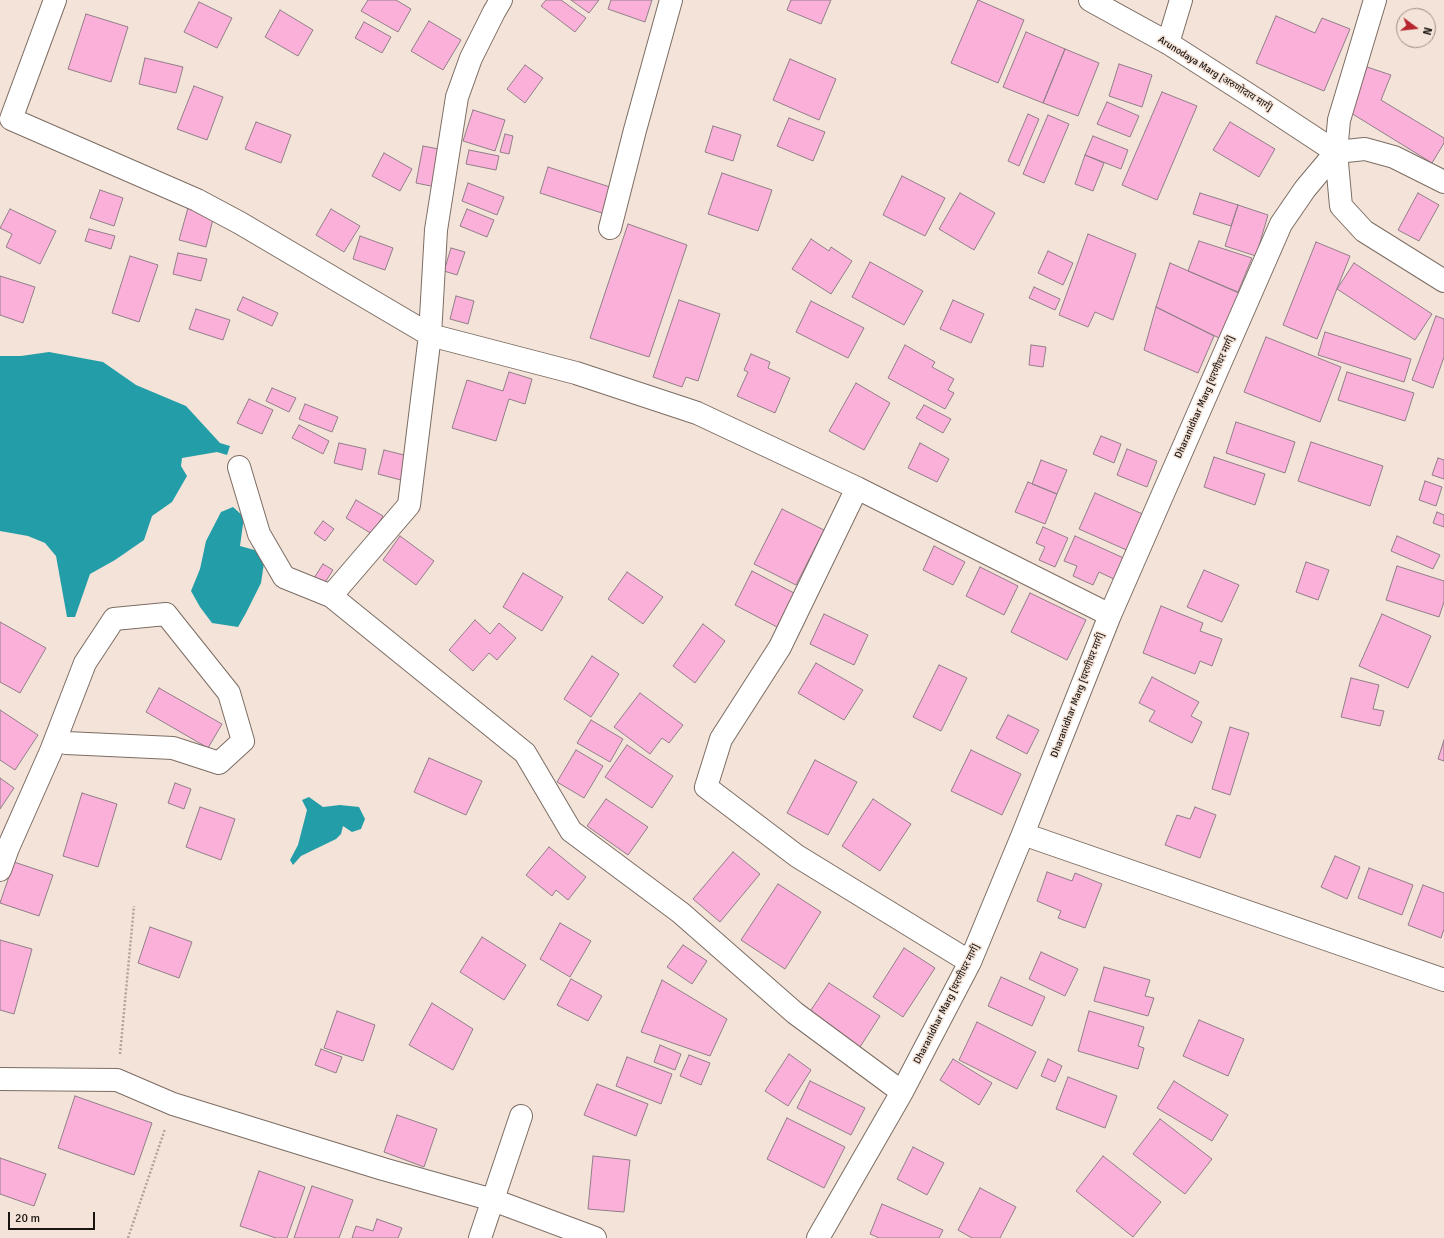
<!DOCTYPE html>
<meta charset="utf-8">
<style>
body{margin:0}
#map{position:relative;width:1444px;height:1238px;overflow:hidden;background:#f4e3d8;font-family:Signika,sans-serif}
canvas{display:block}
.north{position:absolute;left:1396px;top:8px;width:40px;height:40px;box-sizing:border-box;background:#f4e3d8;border:1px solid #9c9088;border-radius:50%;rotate:105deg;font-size:11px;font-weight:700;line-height:16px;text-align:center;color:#191410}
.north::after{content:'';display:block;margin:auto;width:14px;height:18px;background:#b6252d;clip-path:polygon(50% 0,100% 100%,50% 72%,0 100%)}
.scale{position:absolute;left:8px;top:1212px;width:87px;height:18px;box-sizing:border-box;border:2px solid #191410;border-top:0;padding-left:5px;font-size:12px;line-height:14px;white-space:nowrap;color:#191410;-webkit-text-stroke:3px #f4e3d8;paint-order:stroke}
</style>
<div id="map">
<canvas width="1444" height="1238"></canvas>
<div class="north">N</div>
<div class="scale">20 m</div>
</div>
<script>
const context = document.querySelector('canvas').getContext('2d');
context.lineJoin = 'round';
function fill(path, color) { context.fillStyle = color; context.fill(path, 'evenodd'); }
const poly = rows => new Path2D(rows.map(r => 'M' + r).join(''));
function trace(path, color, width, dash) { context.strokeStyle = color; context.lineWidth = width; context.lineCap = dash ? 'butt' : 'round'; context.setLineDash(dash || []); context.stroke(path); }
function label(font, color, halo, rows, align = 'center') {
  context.font = font + ' Signika,"Noto Sans Devanagari",sans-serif'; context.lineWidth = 3; context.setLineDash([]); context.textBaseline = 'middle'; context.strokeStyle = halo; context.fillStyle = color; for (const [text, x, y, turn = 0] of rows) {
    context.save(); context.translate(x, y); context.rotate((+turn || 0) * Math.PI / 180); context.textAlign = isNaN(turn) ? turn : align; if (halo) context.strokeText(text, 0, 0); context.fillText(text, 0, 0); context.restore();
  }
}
fill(poly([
 [49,352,103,362,136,385,186,406,220,443,230,446,227,455,217,452,182,458,181,466,187,476,172,502,152,516,144,540,115,560,90,574,75,617,67,617,56,556,45,543,28,536,0,531,0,356,21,356],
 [233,507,244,517,240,546,258,551,264,563,261,583,246,613,238,627,212,623,200,607,191,591,200,569,206,541,221,512],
 [309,797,323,807,340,805,359,807,365,819,361,829,352,832,343,826,341,834,336,839,301,856,293,865,290,860,298,845,307,810,302,800]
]), '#239ea8');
const building = poly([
 [368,0,396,0,411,9,398,32,361,11,368,0],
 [546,0,561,0,586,18,575,32,541,6,546,0],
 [571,0,599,0,589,13,571,0],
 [611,0,652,0,645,22,608,9,611,0],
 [791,0,831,0,821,24,787,10,791,0],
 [978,0,1024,20,998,83,951,63,978,0],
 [199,2,232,18,217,48,184,32,199,2],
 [280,10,313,30,298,56,265,37,280,10],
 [86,14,128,27,111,82,68,69,86,14],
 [1276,16,1315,33,1322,18,1350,29,1324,91,1256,63,1276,16],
 [429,21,461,40,443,70,411,51,429,21],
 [364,22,391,37,382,53,355,38,364,22],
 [1026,32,1065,49,1043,103,1003,87,1026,32],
 [1065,49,1099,63,1078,116,1043,103,1065,49],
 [145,58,183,67,176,93,139,84,145,58],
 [790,59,836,79,819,120,773,100,790,59],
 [1119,64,1152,75,1142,107,1109,96,1119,64],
 [525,65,543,78,525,103,507,89,525,65],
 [1367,67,1391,75,1381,100,1444,138,1444,143,1432,163,1351,113,1367,67],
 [194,86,223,97,207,140,177,129,194,86],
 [1162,92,1197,106,1157,200,1122,185,1162,92],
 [1107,102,1139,116,1130,137,1097,124,1107,102],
 [473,110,505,120,495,151,463,141,473,110],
 [1028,114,1039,119,1019,166,1008,161,1028,114],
 [1048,115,1069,124,1044,183,1023,174,1048,115],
 [789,118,825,132,813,161,777,146,789,118],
 [256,122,291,135,281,163,245,149,256,122],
 [1230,122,1275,149,1259,177,1213,150,1230,122],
 [713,126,741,135,733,161,705,152,713,126],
 [505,134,513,136,509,154,500,152,505,134],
 [1093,136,1128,150,1121,169,1085,155,1093,136],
 [423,146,444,150,436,187,416,183,423,146],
 [469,150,499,156,496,170,466,164,469,150],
 [384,153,412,169,400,191,372,176,384,153],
 [1085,155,1104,163,1093,191,1075,184,1085,155],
 [548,167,613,188,605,214,540,193,548,167],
 [722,173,772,190,758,231,708,214,722,173],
 [902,176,945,198,925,236,883,215,902,176],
 [468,183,504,197,497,215,462,201,468,183],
 [100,190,123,198,114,226,90,218,100,190],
 [960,193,995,213,974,250,939,229,960,193],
 [1200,193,1238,205,1231,226,1193,214,1200,193],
 [1418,193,1439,205,1419,241,1398,230,1418,193],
 [1238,205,1268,215,1256,256,1225,246,1238,205],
 [188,208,214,215,206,247,179,240,188,208],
 [10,209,56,231,40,264,6,247,12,234,0,228,10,209],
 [331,209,360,226,344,252,316,235,331,209],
 [467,209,494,220,487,237,460,226,467,209],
 [628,224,687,245,649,357,590,338,628,224],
 [89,229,115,236,111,249,85,241,89,229],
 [1088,234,1136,254,1113,320,1095,312,1088,327,1059,315,1088,234],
 [360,236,393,248,385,270,353,259,360,236],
 [811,239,829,251,831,247,852,261,831,294,792,269,811,239],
 [1199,241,1252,258,1238,292,1188,271,1199,241],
 [1316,242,1350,256,1317,339,1283,325,1316,242],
 [451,248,465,252,457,275,444,271,451,248],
 [1048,251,1073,263,1063,285,1038,273,1048,251],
 [178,253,207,259,201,281,173,274,178,253],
 [130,256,158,265,139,322,112,313,130,256],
 [870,262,923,291,904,325,852,297,870,262],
 [1170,263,1241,294,1221,339,1156,307,1170,263],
 [1354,263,1432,314,1415,340,1337,289,1354,263],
 [0,276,35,287,23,323,0,315,0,276],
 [1034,287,1060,299,1055,310,1029,298,1034,287],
 [456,296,474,301,468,324,450,319,456,296],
 [243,297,278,313,272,326,237,310,243,297],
 [679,300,720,314,698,381,686,377,682,387,653,377,679,300],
 [953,300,984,314,971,343,940,329,953,300],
 [811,301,864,328,848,358,796,332,811,301],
 [1156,307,1214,336,1198,373,1144,350,1156,307],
 [196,309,230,320,223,340,189,329,196,309],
 [1436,316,1444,319,1444,357,1433,388,1412,380,1436,316],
 [1325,332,1411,359,1404,382,1318,355,1325,332],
 [1266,337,1341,367,1320,422,1244,392,1266,337],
 [905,345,935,362,932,367,954,379,948,390,954,393,945,409,888,378,905,345],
 [1031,345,1046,347,1043,367,1029,365,1031,345],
 [751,354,770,362,768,368,790,378,775,413,737,396,748,372,744,370,751,354],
 [509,372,532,379,525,404,509,399,496,441,452,428,467,380,503,391,509,372],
 [1347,372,1414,393,1405,421,1338,400,1347,372],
 [856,383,890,403,864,450,829,431,856,383],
 [272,388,296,398,289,412,266,401,272,388],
 [249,399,273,410,262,434,237,423,249,399],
 [305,404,338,417,332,432,299,419,305,404],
 [924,405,951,419,943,433,916,418,924,405],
 [1236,422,1295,442,1285,473,1226,453,1236,422],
 [299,425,329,441,323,454,292,438,299,425],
 [1101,436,1121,444,1114,463,1093,454,1101,436],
 [1311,442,1383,466,1370,506,1298,481,1311,442],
 [339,443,366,449,362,470,334,463,339,443],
 [920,443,949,459,937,482,908,468,920,443],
 [1127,449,1157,461,1147,487,1117,475,1127,449],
 [384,450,408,456,401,480,378,474,384,450],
 [1214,457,1265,474,1255,505,1204,487,1214,457],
 [1438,458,1444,460,1444,479,1432,475,1438,458],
 [1041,460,1067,470,1057,494,1032,484,1041,460],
 [1425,481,1442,487,1436,506,1419,500,1425,481],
 [1028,482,1057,494,1045,524,1015,512,1028,482],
 [1095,493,1147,516,1131,552,1079,529,1095,493],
 [356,500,383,516,372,534,346,518,356,500],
 [782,509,824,530,796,585,754,564,782,509],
 [1437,512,1444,515,1444,527,1433,523,1437,512],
 [323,521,334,529,325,541,314,533,323,521],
 [1043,527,1068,538,1055,567,1039,560,1045,547,1036,543,1043,527],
 [400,536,434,561,416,585,383,560,400,536],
 [1075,536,1128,560,1118,581,1099,572,1093,585,1073,576,1077,566,1064,561,1075,536],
 [1397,536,1440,555,1433,569,1391,551,1397,536],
 [934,546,965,562,953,585,923,570,934,546],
 [1306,562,1329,570,1318,600,1296,592,1306,562],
 [323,564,333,570,324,584,314,578,323,564],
 [1397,566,1444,581,1444,602,1439,617,1386,600,1397,566],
 [980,567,1018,586,1004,615,966,596,980,567],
 [1204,570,1239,585,1222,622,1187,607,1204,570],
 [752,571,794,593,777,627,735,605,752,571],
 [627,572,663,597,643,624,608,599,627,572],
 [523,573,563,597,542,631,503,607,523,573],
 [1030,593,1086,620,1067,660,1011,632,1030,593],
 [1161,606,1203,623,1200,631,1222,639,1212,666,1200,661,1195,674,1143,653,1161,606],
 [824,614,868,635,854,665,810,644,824,614],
 [1382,614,1431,636,1408,688,1359,666,1382,614],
 [475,620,490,634,499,623,516,638,497,660,489,653,473,671,449,650,475,620],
 [0,622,46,648,20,693,0,682,0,622],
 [703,624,725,641,695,683,673,666,703,624],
 [592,656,619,674,591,717,564,699,592,656],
 [816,663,863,690,844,720,798,693,816,663],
 [939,665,967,678,941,731,913,717,939,665],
 [1152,677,1199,702,1191,716,1202,722,1192,743,1149,721,1155,711,1139,703,1152,677],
 [1351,678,1379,685,1373,709,1384,711,1380,726,1341,717,1351,678],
 [159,688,222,724,208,748,146,712,159,688],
 [640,693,683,725,669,743,662,738,650,754,614,727,640,693],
 [0,710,38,735,15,770,0,760,0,710],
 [1008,715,1039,730,1027,754,996,738,1008,715],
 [591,720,623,739,610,762,577,743,591,720],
 [1230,727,1249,733,1230,795,1212,789,1230,727],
 [1444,740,1444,761,1438,759,1444,740],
 [627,745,673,776,652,808,605,777,627,745],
 [576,750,603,766,584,798,557,782,576,750],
 [971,750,1021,774,1002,815,951,791,971,750],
 [429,758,482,781,466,815,414,792,429,758],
 [815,760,857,782,828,835,787,813,815,760],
 [0,778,14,788,0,809,0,778],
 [175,783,191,789,184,809,168,803,175,783],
 [82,793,117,804,98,867,63,856,82,793],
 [606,799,648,827,628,855,587,826,606,799],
 [873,799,911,824,880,871,842,846,873,799],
 [200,807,235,819,221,860,186,847,200,807],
 [1195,807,1216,815,1200,858,1165,845,1177,815,1190,819,1195,807],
 [549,847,586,877,568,900,556,890,552,896,526,875,549,847],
 [733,852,760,874,720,922,693,899,733,852],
 [1335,856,1360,867,1347,899,1321,887,1335,856],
 [14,862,53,875,39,916,0,903,14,862],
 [1369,868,1413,885,1402,915,1358,898,1369,868],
 [1047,872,1072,881,1075,873,1102,884,1085,928,1058,918,1061,911,1037,901,1047,872],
 [778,884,821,912,785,969,741,940,778,884],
 [1423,885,1444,893,1444,929,1441,938,1408,925,1423,885],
 [560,923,591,941,570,977,540,959,560,923],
 [150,927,192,942,179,978,138,963,150,927],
 [482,937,526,965,504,1000,460,972,482,937],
 [0,940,32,949,14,1014,0,1010,0,940],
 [683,945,707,961,692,984,667,967,683,945],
 [904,948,935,968,903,1017,873,997,904,948],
 [1041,952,1078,969,1065,996,1029,979,1041,952],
 [1104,967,1150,980,1145,996,1154,998,1148,1016,1094,1001,1104,967],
 [1001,977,1045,997,1032,1026,988,1006,1001,977],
 [571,979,602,996,588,1021,557,1005,571,979],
 [662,980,727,1019,710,1056,641,1032,662,980],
 [829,983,880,1016,860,1047,809,1013,829,983],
 [432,1003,473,1029,453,1070,409,1045,432,1003],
 [337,1011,375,1025,363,1061,324,1048,337,1011],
 [1089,1011,1144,1027,1138,1046,1144,1048,1138,1069,1078,1051,1089,1011],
 [1199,1020,1244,1039,1228,1076,1183,1056,1199,1020],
 [977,1022,1036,1052,1017,1089,959,1060,977,1022],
 [660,1045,681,1054,675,1070,654,1062,660,1045],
 [321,1049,342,1057,336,1073,315,1065,321,1049],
 [789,1054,811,1070,788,1106,765,1091,789,1054],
 [689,1055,710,1063,701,1085,680,1076,689,1055],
 [627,1057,672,1074,661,1104,616,1086,627,1057],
 [953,1059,992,1083,979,1105,940,1080,953,1059],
 [1048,1059,1062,1066,1055,1082,1041,1076,1048,1059],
 [1068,1077,1117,1096,1105,1128,1056,1109,1068,1077],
 [810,1081,865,1108,851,1135,797,1108,810,1081],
 [1174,1081,1228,1115,1212,1141,1157,1108,1174,1081],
 [597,1084,648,1104,636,1136,584,1115,597,1084],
 [75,1096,152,1123,134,1175,58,1148,75,1096],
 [397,1115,437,1129,424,1167,384,1152,397,1115],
 [787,1118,845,1147,824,1188,767,1159,787,1118],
 [1160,1119,1212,1159,1185,1194,1133,1154,1160,1119],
 [913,1147,944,1163,927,1195,897,1179,913,1147],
 [593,1156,630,1160,624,1212,588,1209,593,1156],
 [1103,1156,1161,1202,1133,1237,1076,1191,1103,1156],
 [0,1158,46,1174,34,1206,0,1194,0,1158],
 [259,1171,305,1187,287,1238,276,1238,240,1226,259,1171],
 [312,1186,353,1200,339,1238,294,1238,312,1186],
 [980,1188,1016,1207,1000,1238,972,1238,958,1230,980,1188],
 [882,1204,943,1230,939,1238,879,1238,870,1234,882,1204],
 [377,1219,402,1228,398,1238,352,1238,356,1226,373,1231,377,1219]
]);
fill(building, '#fbb0d9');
trace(building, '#907f88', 1);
const street = poly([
 [55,0,11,119,197,200,240,223,430,335,576,373,697,413,857,488,1110,615],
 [1090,0,1168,43,1257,100,1336,152],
 [1375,0,1339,120,1336,152,1341,206,1364,231,1444,281],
 [1168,43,1181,0],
 [1336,152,1365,149,1394,157,1444,182],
 [610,228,635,130,671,0],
 [239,467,259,534,284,577,331,596,525,753,571,831,681,913,795,1013,902,1092],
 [857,488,780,647,721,739,706,787,797,856,970,962],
 [331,596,409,505,430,335,436,230,457,97,471,58,494,12,501,0],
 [1023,834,1444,980],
 [0,870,8,848,51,751,85,663,114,619,166,614,229,693,243,741,219,763,173,748,66,743],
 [0,1079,117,1080,173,1104,383,1169,493,1200,595,1238],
 [480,1238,521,1116],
 [818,1238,902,1092,970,962,1023,834,1110,615,1281,224,1305,189,1336,152]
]);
trace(street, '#7c6d64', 24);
trace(poly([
 [120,1054,134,906],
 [128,1238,165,1129]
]), '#b0a39a', 2.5, [2, 2]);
trace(street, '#fff', 22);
label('10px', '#191410', '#f4e3d8', [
 ["Arunodaya Marg [अरुणोदा‍य मार्ग]",1215,74,32],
 ["Dharanidhar Marg [धरणीधर मार्ग]",1205,397,-66],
 ["Dharanidhar Marg [धरणीधर मार्ग]",1078,695,-69],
 ["Dharanidhar Marg [धरणीधर मार्ग]",947,1004,-63]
]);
</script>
